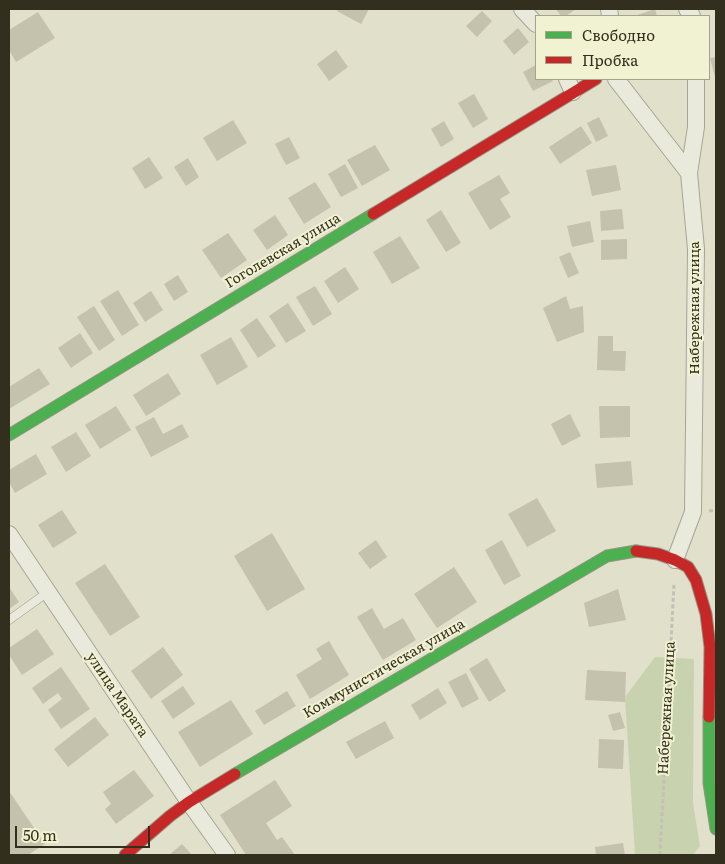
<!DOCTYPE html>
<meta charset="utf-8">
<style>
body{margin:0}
#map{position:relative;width:725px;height:864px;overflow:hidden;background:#e1e1cb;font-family:Literata,serif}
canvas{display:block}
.frame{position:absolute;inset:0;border:10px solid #332f1e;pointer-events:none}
.legend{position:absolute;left:535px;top:15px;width:175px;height:65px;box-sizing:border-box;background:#f1f2d2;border:1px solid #a5a48a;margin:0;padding:6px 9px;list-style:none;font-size:15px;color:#332f1e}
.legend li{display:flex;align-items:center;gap:10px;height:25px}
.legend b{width:25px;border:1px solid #a5a48a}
.scale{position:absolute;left:15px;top:826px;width:135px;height:22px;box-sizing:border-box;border:2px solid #332f1e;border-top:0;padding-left:6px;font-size:15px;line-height:18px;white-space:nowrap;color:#332f1e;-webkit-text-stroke:4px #f1f2d2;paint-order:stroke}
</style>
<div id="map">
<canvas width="725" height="864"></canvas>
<div class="frame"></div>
<ul class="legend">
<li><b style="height:6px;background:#4caf50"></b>Свободно</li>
<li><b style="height:6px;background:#c62828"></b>Пробка</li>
</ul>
<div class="scale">50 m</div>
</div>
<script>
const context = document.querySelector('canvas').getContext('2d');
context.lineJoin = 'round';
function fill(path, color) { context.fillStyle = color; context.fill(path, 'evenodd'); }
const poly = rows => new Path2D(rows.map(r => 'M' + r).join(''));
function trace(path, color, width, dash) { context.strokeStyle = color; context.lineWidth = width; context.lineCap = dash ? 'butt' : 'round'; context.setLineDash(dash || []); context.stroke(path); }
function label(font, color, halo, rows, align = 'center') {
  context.font = font + ' Literata,serif'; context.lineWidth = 4; context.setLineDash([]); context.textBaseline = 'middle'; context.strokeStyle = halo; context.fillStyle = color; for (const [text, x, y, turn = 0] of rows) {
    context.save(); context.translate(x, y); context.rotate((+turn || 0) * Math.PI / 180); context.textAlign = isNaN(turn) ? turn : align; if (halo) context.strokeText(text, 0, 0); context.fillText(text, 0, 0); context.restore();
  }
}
fill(poly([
 [655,657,694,659,693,803,700,846,693,855,635,855,625,697]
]), '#c8d2af');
fill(poly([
 [338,9,369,9,361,24,337,11],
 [556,9,576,9,566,16,561,16],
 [655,9,657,16,634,16],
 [482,11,492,21,477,37,466,26],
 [38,12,55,38,16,62,9,50,9,30],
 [518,28,529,42,514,55,503,41],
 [336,50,348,67,329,81,317,64],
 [716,57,716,81,710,58],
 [536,65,536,79,552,79,553,81,533,91,523,72],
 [474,94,488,119,473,128,458,103],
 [599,117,608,136,596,142,587,123],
 [233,120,247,143,217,161,203,138],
 [444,121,454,139,441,147,431,129],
 [581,126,592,143,560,164,549,147],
 [289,137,300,158,286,165,275,144],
 [375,145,390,170,362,186,347,160],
 [149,157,163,178,145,189,132,168],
 [188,158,199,177,186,186,174,167],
 [345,164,358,188,341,197,328,174],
 [616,165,621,190,592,196,586,170],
 [499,175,510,193,500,199,511,217,490,230,468,193],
 [315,182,331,207,304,224,288,198],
 [622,209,624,229,601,231,600,211],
 [441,210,461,243,446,252,426,220],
 [275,215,288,235,267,250,253,230],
 [590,221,594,242,572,247,567,226],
 [228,233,247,260,221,278,202,250],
 [400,236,420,268,392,284,373,252],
 [627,239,627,259,601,260,601,240],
 [570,252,579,273,568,278,559,257],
 [345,267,359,289,338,303,324,281],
 [178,275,188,292,174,301,164,284],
 [315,286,332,314,313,326,296,297],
 [118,290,139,325,122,336,100,301],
 [151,291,163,310,145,322,133,303],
 [566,296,570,309,583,306,584,332,557,342,543,308],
 [288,303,306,331,286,343,269,316],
 [94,306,115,340,99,351,77,317],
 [257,318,276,346,258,358,240,330],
 [80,333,93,353,71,368,58,348],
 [598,336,613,336,613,351,626,351,625,371,597,370],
 [231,337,248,367,217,385,200,355],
 [39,368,50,384,9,409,9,387],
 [168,373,181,394,146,416,133,395],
 [116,406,131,430,100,449,85,425],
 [599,406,630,406,630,437,600,438],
 [570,414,581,436,562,446,551,424],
 [154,417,163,434,182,424,189,437,151,457,135,427],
 [76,432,91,456,66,472,51,447],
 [36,454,47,474,15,493,9,482,9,470],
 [631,461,633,485,597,488,595,464],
 [537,498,556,531,527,547,508,514],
 [62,510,77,533,53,548,38,525],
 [272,533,305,589,267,611,234,556],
 [376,540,387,557,370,569,358,553],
 [502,540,521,576,504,585,485,550],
 [105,564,140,617,110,636,75,583],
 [454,567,477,602,437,628,414,594],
 [9,587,19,602,9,609],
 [618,589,626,620,589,627,584,603],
 [372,608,384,629,403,618,416,640,383,660,357,617],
 [37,629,54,654,22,675,9,655,9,648],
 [329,641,349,675,310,699,296,675,322,659,316,649],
 [163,647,183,675,151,699,131,671],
 [487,658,506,691,489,702,469,669],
 [61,667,90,709,61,729,48,710,62,699,58,693,43,704,32,688],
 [587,670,626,672,625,702,585,700],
 [466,673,479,699,462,708,448,682],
 [183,686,195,704,173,719,161,701],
 [438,688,447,703,420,720,411,705],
 [287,691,296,706,264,725,255,711],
 [231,700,253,734,200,767,178,732],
 [620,712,625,728,613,731,608,715],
 [95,717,109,735,68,767,54,749],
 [385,721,394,738,356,759,346,742],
 [599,739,624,740,623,769,598,768],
 [134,770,154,796,116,824,105,809,111,804,103,792],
 [275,780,292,806,266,823,277,840,282,837,295,855,246,855,220,815],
 [9,791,45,844,28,855,9,855],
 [623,843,625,855,596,855,595,847],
 [182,844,192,855,169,855]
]), '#c4c1ac');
const lane = poly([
 [9,620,48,592]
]);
const street = poly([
 [522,9,536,24],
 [609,9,610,16],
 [687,9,692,16],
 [567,79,573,92],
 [616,79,689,173,696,249,693,512,675,560],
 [689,173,696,127,696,79],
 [9,534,189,802,227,855]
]);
const fast = poly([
 [9,435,373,214],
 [709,717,709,783,716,829],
 [235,774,607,556,636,551]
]);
const jam = poly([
 [373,214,596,79],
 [636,551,658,554,675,560,688,567,696,580,706,614,710,647,709,717],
 [125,855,170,816,189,802,235,774]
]);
trace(lane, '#a6a495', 9);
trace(street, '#a6a495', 18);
trace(fast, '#969585', 13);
trace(jam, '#969585', 13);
trace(poly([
 [709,511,716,510],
 [660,855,674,584]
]), '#c2c1b3', 3, [4, 2.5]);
trace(lane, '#eaeadc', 8);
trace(street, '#eaeadc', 16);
trace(fast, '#4caf50', 11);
trace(jam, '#c62828', 11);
label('14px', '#332f1e', '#f1f2d2', [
 ["Гоголевская улица",283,251,-31],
 ["Набережная улица",695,308,-90],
 ["Коммунистическая улица",384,669,-30],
 ["улица Марата",117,695,56],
 ["Набережная улица",667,708,-87]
]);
</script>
